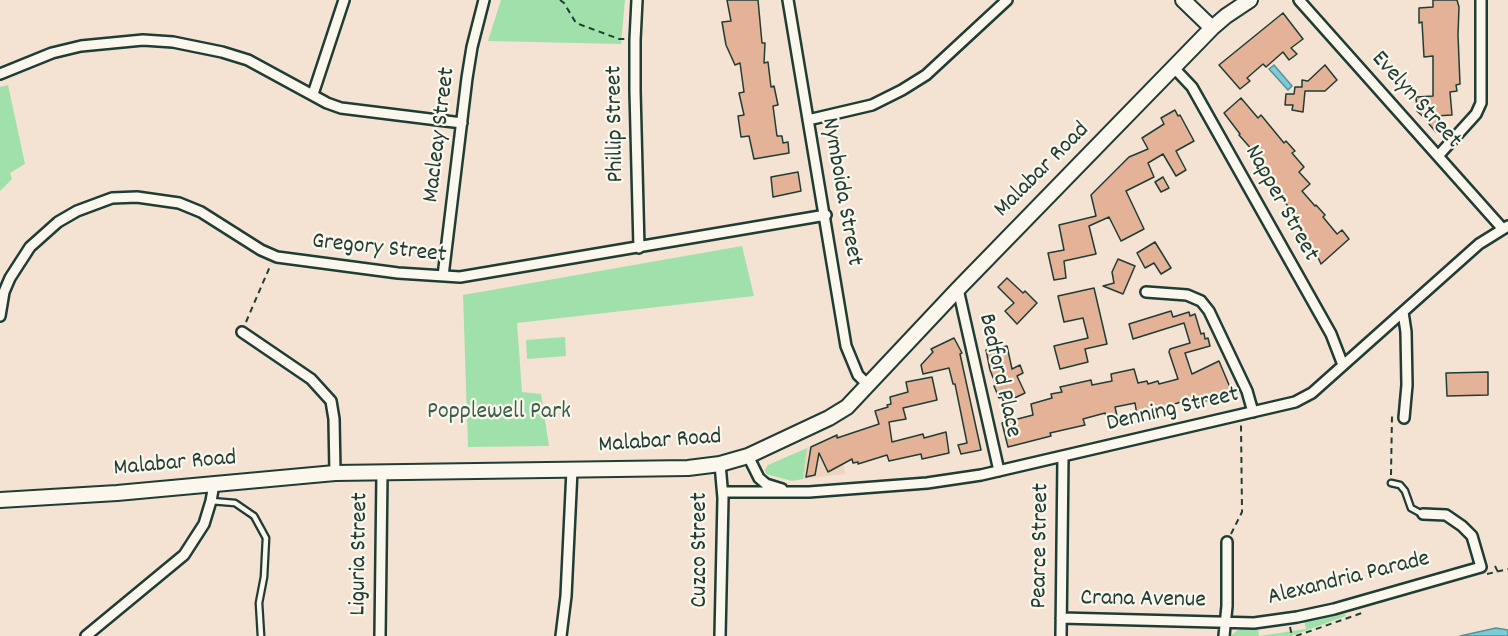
<!DOCTYPE html>
<style>
body{margin:0}
canvas{display:block;background:#f4e2d2}
</style>
<canvas width="1508" height="636"></canvas>
<script>
const context = document.querySelector('canvas').getContext('2d');
context.lineJoin = 'round';
function fill(path, color) { context.fillStyle = color; context.fill(path, 'evenodd'); }
const poly = rows => new Path2D(rows.map(r => 'M' + r).join(''));
function trace(path, color, width, dash) { context.strokeStyle = color; context.lineWidth = width; context.lineCap = dash ? 'butt' : 'round'; context.setLineDash(dash || []); context.stroke(path); }
function label(font, color, halo, rows, align = 'center') {
  context.font = font + ' Dekko,sans-serif'; context.lineWidth = 4.5; context.setLineDash([]); context.textBaseline = 'middle'; context.strokeStyle = halo; context.fillStyle = color; for (const [text, x, y, turn = 0] of rows) {
    context.save(); context.translate(x, y); context.rotate((+turn || 0) * Math.PI / 180); context.textAlign = isNaN(turn) ? turn : align; if (halo) context.strokeText(text, 0, 0); context.fillText(text, 0, 0); context.restore();
  }
}
fill(poly([
 [838,434,845,474,803,479,807,448]
]), '#efd4c0');
fill(poly([
 [501,0,625,0,621,44,488,41],
 [8,85,25,164,10,173,12,179,0,191,0,87],
 [742,246,754,296,517,323,522,392,541,394,549,446,468,447,463,295],
 [565,337,566,356,527,359,526,340],
 [807,448,803,479,792,481,766,474,765,470,768,465],
 [1345,614,1346,616,1291,636,1259,636,1306,629,1304,620],
 [1245,628,1258,628,1259,636,1230,636,1238,630]
]), '#a0e1ab');
const water = poly([
 [1274,65,1292,86,1288,90,1269,69,1274,65],
 [1496,628,1508,630,1508,636,1460,636,1496,628]
]);
fill(water, '#7cccd7');
trace(water, '#579396', 1.5);
const building = poly([
 [727,0,758,0,762,43,765,43,764,63,768,62,771,87,774,86,778,105,773,106,777,136,782,136,783,143,788,142,789,153,754,159,749,136,741,137,738,116,744,115,739,93,744,92,740,63,735,65,726,45,722,22,731,21,727,0],
 [1433,0,1457,0,1459,7,1458,35,1460,84,1456,85,1457,91,1450,92,1452,115,1436,116,1448,132,1444,136,1438,130,1436,132,1429,124,1430,123,1417,111,1416,97,1433,96,1433,56,1424,57,1422,22,1419,23,1419,8,1433,7,1433,0],
 [1283,13,1303,39,1291,48,1297,54,1289,60,1283,52,1266,67,1263,64,1247,78,1250,81,1240,89,1219,65,1283,13],
 [1325,65,1337,80,1325,91,1305,91,1303,112,1292,110,1293,105,1285,105,1286,94,1294,94,1295,87,1302,87,1302,80,1308,81,1325,65],
 [1241,98,1258,118,1261,115,1284,143,1286,141,1295,151,1292,153,1304,167,1299,172,1310,184,1302,191,1315,206,1316,205,1325,215,1323,217,1337,234,1342,230,1349,239,1321,264,1316,253,1303,240,1307,236,1296,224,1298,222,1287,209,1289,207,1270,186,1267,180,1270,178,1258,165,1262,161,1239,135,1240,134,1224,113,1241,98],
 [1175,110,1178,116,1180,115,1194,141,1176,151,1186,170,1176,176,1163,154,1148,163,1154,177,1126,191,1144,229,1121,241,1109,217,1089,226,1096,254,1064,261,1066,278,1054,280,1048,253,1064,250,1059,225,1096,216,1091,195,1129,157,1148,149,1142,138,1164,124,1161,118,1175,110],
 [798,172,801,191,773,197,771,177,798,172],
 [1163,177,1169,188,1161,192,1155,182,1163,177],
 [1155,242,1171,268,1161,274,1154,263,1145,268,1137,253,1155,242],
 [1118,259,1135,266,1123,294,1103,286,1114,283,1112,272,1118,259],
 [1007,278,1023,293,1025,291,1037,303,1017,324,1005,311,1014,303,998,287,1007,278],
 [1094,288,1107,344,1085,349,1088,362,1060,369,1054,346,1088,338,1083,318,1064,322,1058,296,1094,288],
 [1171,311,1173,317,1189,312,1190,316,1195,314,1201,334,1204,333,1205,339,1208,338,1210,346,1185,353,1192,374,1219,361,1232,392,1216,395,1217,398,1197,403,1197,406,1189,409,1188,400,1137,415,1135,403,1115,407,1117,416,1112,419,1107,420,1105,413,1083,419,1085,425,1050,433,1051,436,1008,447,1002,423,1033,415,1031,404,1052,398,1051,394,1062,392,1060,387,1091,380,1092,385,1112,381,1111,374,1134,369,1138,383,1147,381,1148,384,1158,381,1159,384,1178,379,1169,352,1170,349,1190,343,1184,323,1133,339,1129,324,1171,311],
 [954,338,962,353,960,354,981,450,961,454,958,445,967,443,955,384,953,384,949,368,923,374,921,365,933,352,931,349,954,338],
 [1007,346,1012,369,1020,365,1023,373,1017,376,1025,393,1004,403,1002,397,999,398,994,386,996,385,990,370,986,350,1007,346],
 [1488,372,1488,395,1447,396,1446,373,1488,372],
 [932,377,937,400,903,408,906,419,889,422,892,442,923,434,924,438,946,432,949,453,922,459,921,454,889,461,887,455,858,464,858,462,853,463,852,459,828,472,819,453,815,475,806,477,811,447,837,435,837,438,879,424,875,411,888,407,887,405,891,404,890,397,908,392,906,382,932,377]
]);
fill(building, '#e4b296');
trace(building, '#1f3d34', 1.5);
const lane = poly([
 [1391,483,1400,485,1405,491,1411,508,1422,514],
 [211,501,235,503,254,516,266,538,264,577,259,603,261,636]
]);
const street = poly([
 [637,0,635,40,635,91,639,248],
 [788,0,846,346,858,375,868,385],
 [1299,0,1502,228],
 [1174,68,1192,87,1331,334,1343,365],
 [0,74,52,53,81,46,143,40,173,42,222,52,248,60,327,103,341,108,462,123],
 [313,94,344,0],
 [808,120,872,105,902,90,926,75,1007,0],
 [1438,156,1476,114,1481,103,1481,0],
 [443,276,467,78,472,47,484,0],
 [958,289,999,471],
 [1146,292,1187,295,1201,301,1209,311,1247,391,1253,412],
 [1403,312,1406,332,1407,385,1404,418],
 [0,316,4,292,10,278,30,247,58,222,77,211,112,198,137,197,179,203,201,212,261,250,277,257,398,273,460,277,826,215],
 [242,332,311,379,331,401,334,419,335,473],
 [748,456,759,478,766,484,782,489],
 [720,464,723,498,720,636],
 [723,492,809,492,927,483,981,475,1295,402,1312,393,1479,244,1508,226],
 [1061,618,1254,623,1297,617,1334,609,1481,567,1472,536,1462,526,1446,515,1423,514],
 [86,636,184,555,204,524,211,501,214,484],
 [380,636,382,473],
 [561,636,566,596,572,470],
 [1061,636,1063,457],
 [1224,636,1227,606,1227,542]
]);
const secondary = poly([
 [1183,0,1212,28],
 [0,500,117,493,335,473,688,468,720,464,748,456,829,418,847,407,958,289,1212,28,1226,16,1250,0]
]);
trace(lane, '#1f3d34', 9);
trace(street, '#1f3d34', 14);
trace(secondary, '#1f3d34', 18);
trace(poly([
 [560,0,564,3,576,23,619,39,626,39],
 [246,322,271,264],
 [1391,475,1392,415],
 [1231,534,1242,512,1241,425],
 [1495,566,1498,572],
 [1487,574,1508,569],
 [1290,627,1292,636],
 [1296,636,1362,613]
]), '#1f3d34', 2, [6, 4.5]);
trace(lane, '#fbf7ec', 4.5);
trace(street, '#fbf7ec', 9);
trace(secondary, '#fbf7ec', 14);
label('24px', '#1f3d34', '#fbf7ec', [
 ["Evelyn Street",1415,101,48],
 ["Phillip Street",617,124,-91],
 ["Macleay Street",441,135,-83],
 ["Malabar Road",1043,171,-45],
 ["Nymboida Street",840,192,80],
 ["Napper Street",1280,204,61],
 ["Gregory Street",379,250,6],
 ["Bedford Place",998,376,77],
 ["Denning Street",1173,411,-13],
 ["Malabar Road",660,443,-4],
 ["Malabar Road",175,465,-5],
 ["Pearce Street",1042,546,-89],
 ["Cuzco Street",702,550,-90],
 ["Liguria Street",361,554,-89],
 ["Alexandria Parade",1349,580,-14],
 ["Crana Avenue",1143,601,1]
]);
label('24px', '#395e4c', '#fbf7ec', [
 ["Popplewell Park",499,414]
]);
</script>
